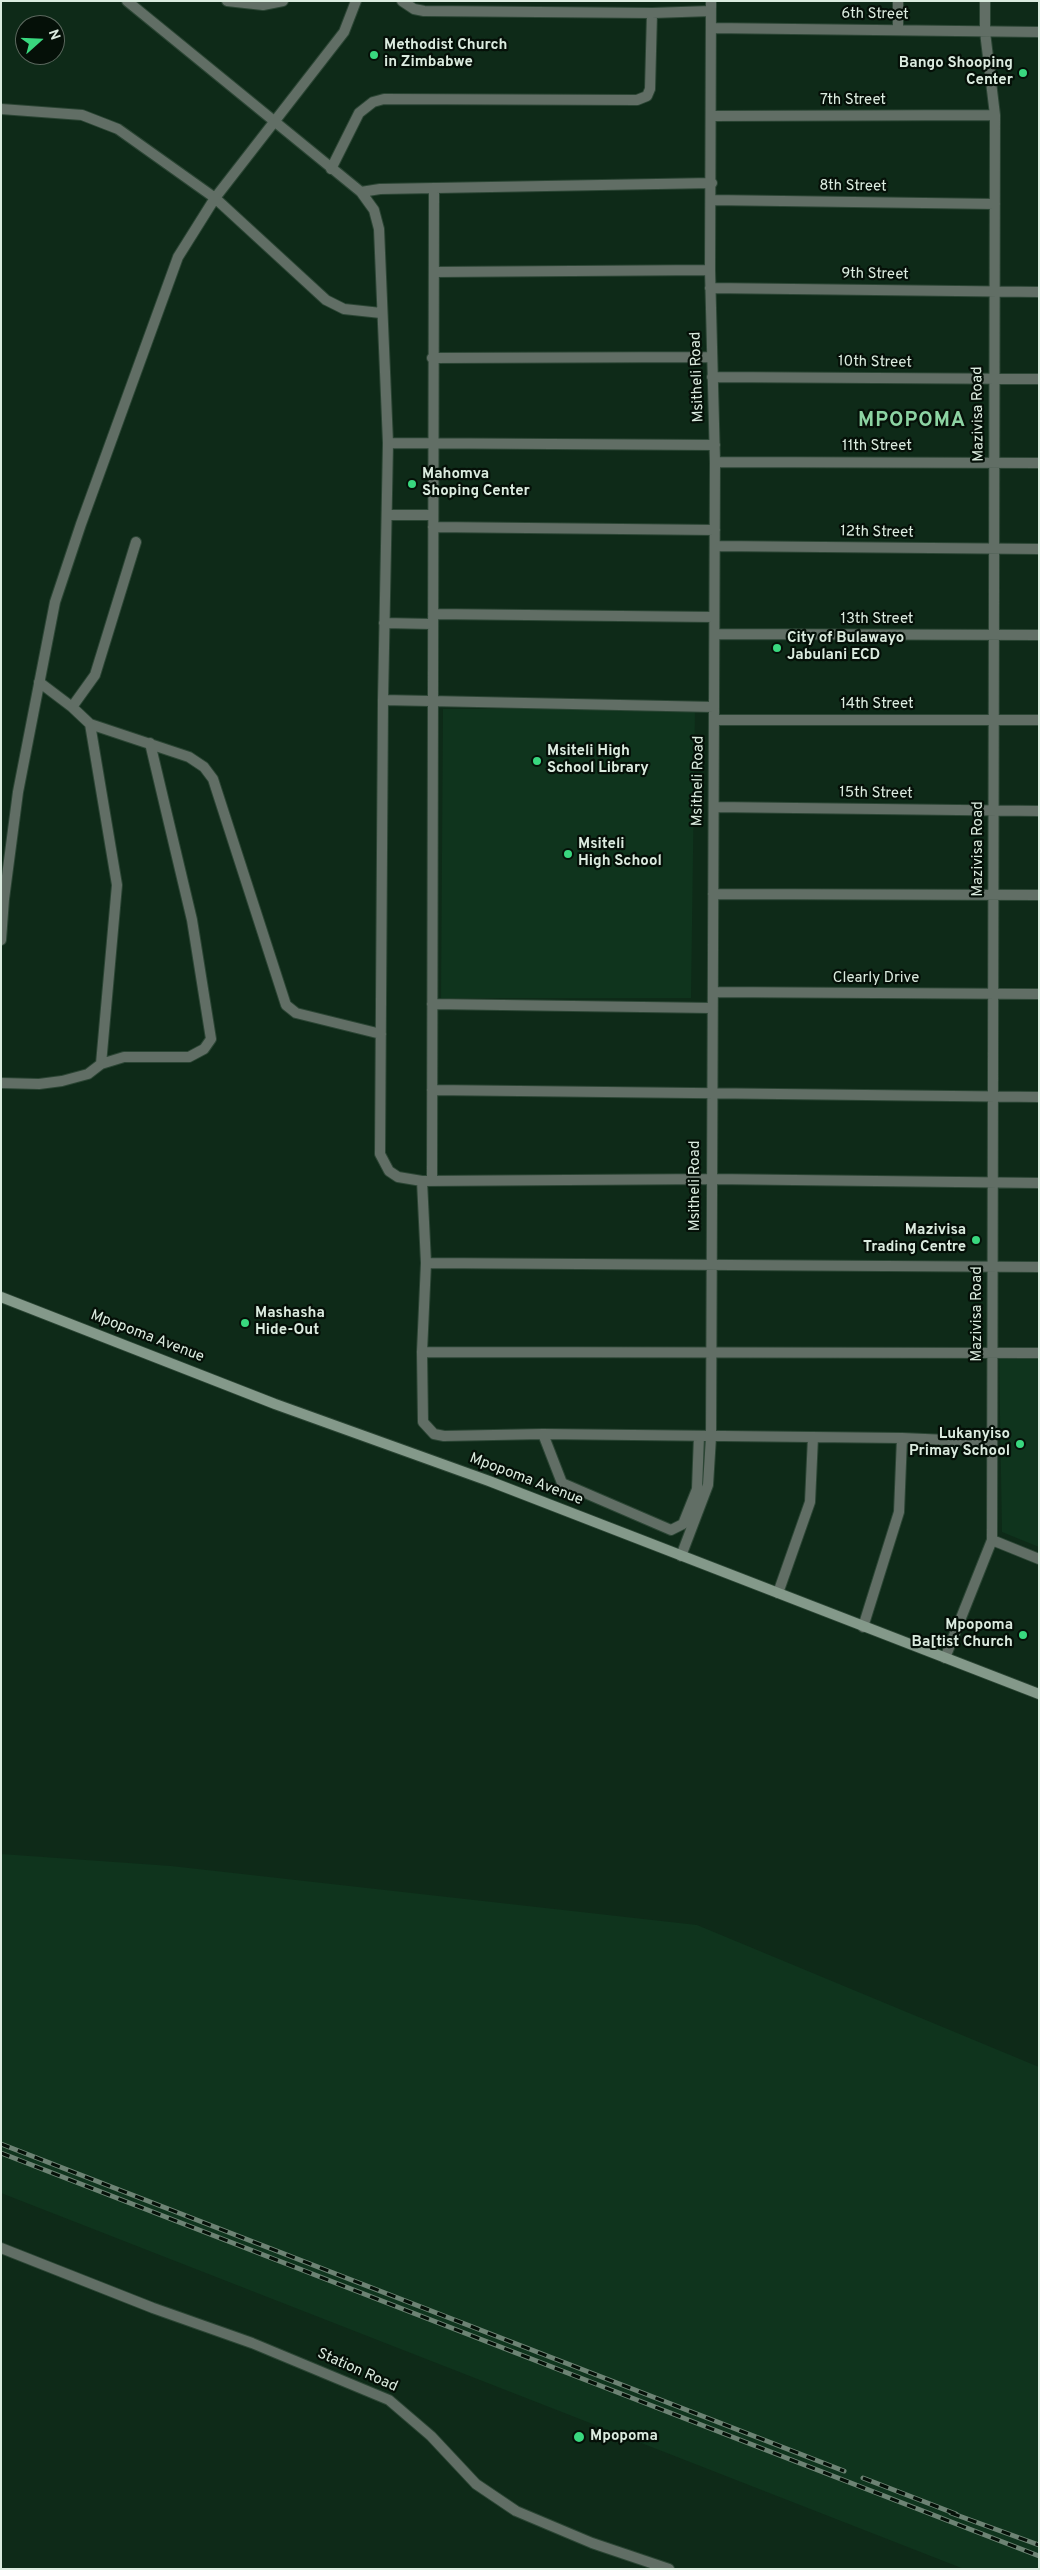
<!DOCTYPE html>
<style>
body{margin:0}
#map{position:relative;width:1040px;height:2570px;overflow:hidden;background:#0e2a18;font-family:Overpass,sans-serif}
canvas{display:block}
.frame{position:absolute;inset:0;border:2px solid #dbebdf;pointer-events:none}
.north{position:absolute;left:15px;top:15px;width:50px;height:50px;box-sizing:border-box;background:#051008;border:1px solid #5b685e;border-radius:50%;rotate:70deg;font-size:14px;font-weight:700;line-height:20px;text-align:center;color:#dbebdf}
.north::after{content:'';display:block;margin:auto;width:18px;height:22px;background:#39d87f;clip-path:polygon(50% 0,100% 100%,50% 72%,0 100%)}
</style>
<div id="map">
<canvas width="1040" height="2570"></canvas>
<div class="frame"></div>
<div class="north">N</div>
</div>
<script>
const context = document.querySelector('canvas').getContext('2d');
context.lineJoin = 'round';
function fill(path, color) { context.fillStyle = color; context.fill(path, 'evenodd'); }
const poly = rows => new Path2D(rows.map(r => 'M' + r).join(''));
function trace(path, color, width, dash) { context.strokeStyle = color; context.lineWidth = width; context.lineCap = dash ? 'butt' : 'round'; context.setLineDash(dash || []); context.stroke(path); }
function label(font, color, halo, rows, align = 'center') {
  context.font = font + ' Overpass,sans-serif'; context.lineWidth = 4.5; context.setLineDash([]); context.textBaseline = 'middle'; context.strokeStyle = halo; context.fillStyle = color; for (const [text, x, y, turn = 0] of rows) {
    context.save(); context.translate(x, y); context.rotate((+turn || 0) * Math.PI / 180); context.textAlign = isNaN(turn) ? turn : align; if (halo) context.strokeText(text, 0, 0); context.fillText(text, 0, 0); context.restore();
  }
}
fill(poly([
 [443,709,695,709,691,998,441,998],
 [999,1357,1039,1357,1039,1547,1002,1532],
 [1,1854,171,1866,697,1925,1039,2067,1039,2569,964,2569,1,2193]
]), '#0f341d');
const street = poly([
 [127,1,361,192,374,210,379,229,388,443,383,700,380,1154,389,1171,398,1177,422,1181,712,1179,1039,1183],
 [227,1,263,5,283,1],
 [402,1,414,9,424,11,652,13,711,11],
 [898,1,898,30],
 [711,28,1039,32],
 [1,109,82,115,118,129,215,198,326,300,344,309,381,313],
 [712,116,995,115],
 [331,169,359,113,373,102,384,99,637,100,647,96,650,89,652,13],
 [361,192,380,189,712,183],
 [711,200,995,204],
 [434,272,710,270],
 [710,288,1039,292],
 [432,358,711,357],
 [712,377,1039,379],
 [388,443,715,445],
 [715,462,1039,463],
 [387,515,433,515],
 [433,527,715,530],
 [715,546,1039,549],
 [433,614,714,617],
 [384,623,432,624],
 [715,634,1039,635],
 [39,682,72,707,90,724,189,757,204,767,213,779,286,1005,296,1013,381,1034],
 [383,700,714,707],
 [72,707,95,675,136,542],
 [715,720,1039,720],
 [90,724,117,885,101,1064],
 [714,807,1039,811],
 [713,894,1039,895],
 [1,940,4,899,18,792,55,602,81,524,178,257,215,198,344,32,356,1],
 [713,992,1039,994],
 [432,1004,712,1008],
 [1,1083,39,1084,62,1081,88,1074,101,1064,124,1057,189,1057,204,1049,211,1039,192,920,150,743],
 [432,1090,1039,1097],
 [432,1180,434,188],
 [422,1181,426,1263,422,1352,423,1422,434,1434,444,1436,543,1434,902,1438,992,1442],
 [426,1263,1039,1267],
 [422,1352,1039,1353],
 [543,1434,562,1483,671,1530,683,1524,697,1489,699,1436],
 [992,1540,1039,1559],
 [681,1556,708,1485,711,1437,715,462,710,270,711,1],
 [778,1593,810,1502,813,1437],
 [863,1627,899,1512,902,1438],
 [945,1658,992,1540,995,115,985,32,985,1],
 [1,2248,153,2308,252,2343,389,2400,431,2436,476,2484,516,2511,592,2543,669,2569]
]);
const secondary = poly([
 [1,1297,275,1404,489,1481,1039,1694]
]);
trace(street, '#2b4534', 12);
trace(secondary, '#2b4534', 12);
trace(street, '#616e65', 10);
trace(secondary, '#84998a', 10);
const rail = poly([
 [1,2144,844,2471],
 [1,2153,1039,2556],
 [863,2478,956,2514],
 [951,2513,1039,2545]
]);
trace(rail, '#6d8374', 5);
trace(rail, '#051008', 3, [9]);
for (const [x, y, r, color] of [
 [374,55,5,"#39d87f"],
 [1023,73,5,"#39d87f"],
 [412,484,5,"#39d87f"],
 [777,648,5,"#39d87f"],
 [537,761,5,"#39d87f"],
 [568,854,5,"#39d87f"],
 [976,1240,5,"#39d87f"],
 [245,1323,5,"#39d87f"],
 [1020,1444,5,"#39d87f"],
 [1023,1635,5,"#39d87f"],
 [579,2437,6,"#39d87f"]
]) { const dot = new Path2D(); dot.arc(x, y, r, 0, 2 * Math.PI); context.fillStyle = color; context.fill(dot); trace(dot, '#051008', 2); }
label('15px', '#dbebdf', '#051008', [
 ["6th Street",875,15,1],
 ["7th Street",853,101],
 ["8th Street",853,187,1],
 ["9th Street",875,275,1],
 ["10th Street",875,363,1],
 ["Msitheli Road",698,377,-92],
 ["Mazivisa Road",979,414,-91],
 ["11th Street",877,447],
 ["12th Street",877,533,1],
 ["13th Street",877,620],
 ["14th Street",877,705],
 ["Msitheli Road",699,781,-89],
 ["15th Street",876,794,1],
 ["Mazivisa Road",979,849,-90],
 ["Clearly Drive",876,979],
 ["Msitheli Road",696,1186,-90],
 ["Mazivisa Road",978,1314,-90],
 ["Mpopoma Avenue",147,1337,21],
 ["Mpopoma Avenue",526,1480,21],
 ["Station Road",357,2371,24]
]);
label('bold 15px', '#dbebdf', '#051008', [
 ["Methodist Church",384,46],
 ["in Zimbabwe",384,63],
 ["Bango Shooping",1013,64,"right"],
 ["Center",1013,81,"right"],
 ["Mahomva",422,475],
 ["Shoping Center",422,492],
 ["City of Bulawayo",787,639],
 ["Jabulani ECD",787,656],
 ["Msiteli High",547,752],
 ["School Library",547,769],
 ["Msiteli",578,845],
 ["High School",578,862],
 ["Mazivisa",966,1231,"right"],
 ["Trading Centre",966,1248,"right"],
 ["Mashasha",255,1314],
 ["Hide-Out",255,1331],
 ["Lukanyiso",1010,1435,"right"],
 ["Primay School",1010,1452,"right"],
 ["Mpopoma",1013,1626,"right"],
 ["Ba[tist Church",1013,1643,"right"],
 ["Mpopoma",590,2437]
], 'left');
context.letterSpacing = '1px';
label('bold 20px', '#8cd3a2', '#051008', [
 ["MPOPOMA",912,422]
]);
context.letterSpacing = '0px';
</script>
